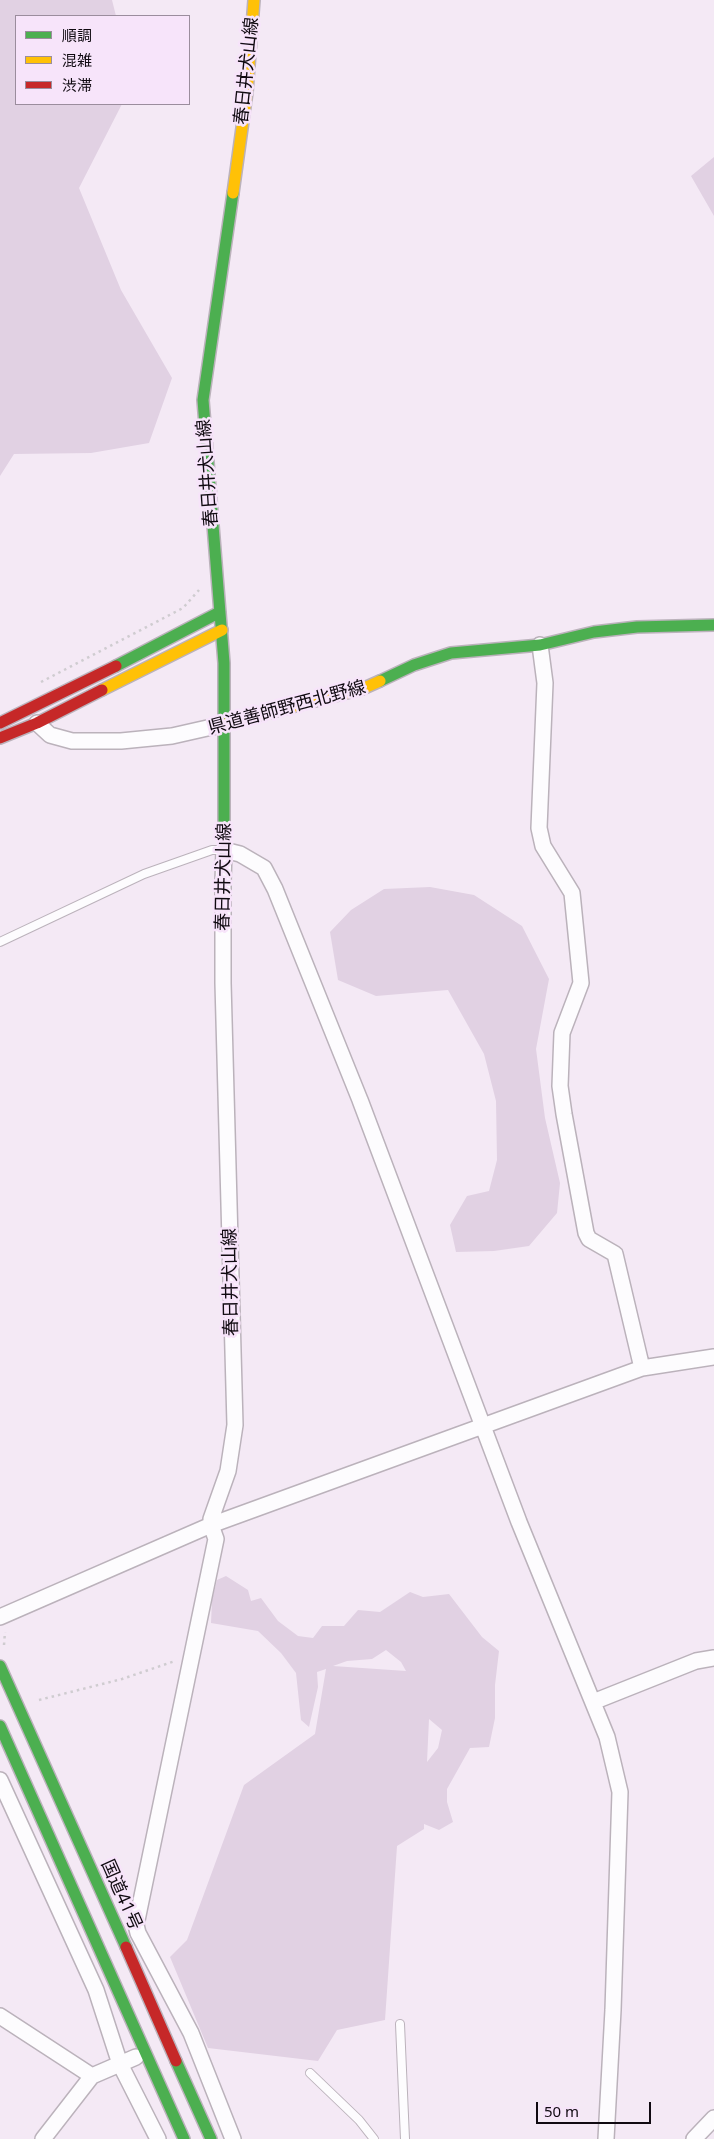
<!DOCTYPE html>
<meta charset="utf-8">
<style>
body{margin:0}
#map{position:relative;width:714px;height:2139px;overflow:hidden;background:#f4e9f5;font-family:"Noto Sans","Noto Sans JP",sans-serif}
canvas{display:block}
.legend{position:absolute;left:15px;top:15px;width:175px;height:90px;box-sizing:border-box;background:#f7e4fa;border:1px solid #9b8d9d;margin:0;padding:6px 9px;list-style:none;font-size:15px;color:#100a11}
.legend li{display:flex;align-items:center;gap:10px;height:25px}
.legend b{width:25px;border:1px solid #9b8d9d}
.scale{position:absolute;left:536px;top:2102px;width:115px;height:22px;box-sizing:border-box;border:2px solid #100a11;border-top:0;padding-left:6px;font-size:15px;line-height:18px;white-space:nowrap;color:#100a11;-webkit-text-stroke:4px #f7e4fa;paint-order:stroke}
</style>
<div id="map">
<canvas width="714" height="2139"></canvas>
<ul class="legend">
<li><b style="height:6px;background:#4caf50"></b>順調</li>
<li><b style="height:6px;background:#ffc107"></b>混雑</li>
<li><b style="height:6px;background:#c62828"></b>渋滞</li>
</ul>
<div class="scale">50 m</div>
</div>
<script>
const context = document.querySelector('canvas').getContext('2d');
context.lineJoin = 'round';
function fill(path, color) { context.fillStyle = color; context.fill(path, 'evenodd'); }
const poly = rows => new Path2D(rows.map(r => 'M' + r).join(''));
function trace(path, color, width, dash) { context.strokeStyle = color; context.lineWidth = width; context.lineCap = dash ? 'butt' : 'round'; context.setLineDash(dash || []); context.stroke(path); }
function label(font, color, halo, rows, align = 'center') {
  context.font = font + ' "Noto Sans","Noto Sans JP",sans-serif'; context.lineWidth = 5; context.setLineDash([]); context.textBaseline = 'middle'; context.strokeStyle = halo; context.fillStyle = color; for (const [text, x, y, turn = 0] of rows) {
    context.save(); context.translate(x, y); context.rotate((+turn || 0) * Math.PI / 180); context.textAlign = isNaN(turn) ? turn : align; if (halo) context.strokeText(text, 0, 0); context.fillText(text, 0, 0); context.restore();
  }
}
fill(poly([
 [0,0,112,0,116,16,16,16,16,104,122,104,79,188,121,290,172,378,149,443,91,453,14,454,0,476],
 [714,157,714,216,691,176],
 [430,887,474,895,522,926,549,979,536,1049,545,1118,560,1183,557,1213,529,1246,494,1251,456,1252,450,1225,467,1196,489,1191,497,1160,496,1101,484,1054,448,990,376,996,338,980,330,932,351,910,384,889],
 [226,1576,248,1590,251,1601,261,1598,278,1621,298,1636,313,1638,322,1626,344,1626,358,1610,380,1612,410,1592,423,1597,449,1594,482,1637,499,1651,495,1685,495,1718,489,1747,470,1748,447,1789,447,1802,453,1822,439,1830,424,1824,424,1829,397,1846,385,2020,337,2030,318,2061,208,2048,170,1957,187,1940,244,1785,315,1734,326,1669,317,1672,318,1687,309,1727,301,1720,296,1673,281,1653,258,1631,211,1623,212,1600,217,1580],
 [386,1650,401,1662,406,1671,333,1666,347,1661,372,1659],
 [429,1719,442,1730,438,1748,427,1762]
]), '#e1d1e3');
const lane = poly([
 [0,942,144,874,212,850,222,850],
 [400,2024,405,2139],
 [310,2073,359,2120,374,2139]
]);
const street = poly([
 [540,645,545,683,539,828,543,846,572,893,581,983,562,1033,560,1086,564,1114,586,1233,589,1239,615,1254,642,1368],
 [37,723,50,735,72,741,121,741,172,736,225,724],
 [0,1617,211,1525,211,1519,228,1471,235,1425,223,983,223,882,224,850,240,854,264,868,275,889,360,1100,519,1522,607,1737,620,1792,613,2010,606,2139],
 [593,1702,696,1661,714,1658],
 [0,1780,96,1990,120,2064,158,2139],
 [0,2016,92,2076],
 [43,2139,92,2076,136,2057],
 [233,2139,191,2033,138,1933,136,1925,216,1539,211,1525,642,1368,714,1357],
 [694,2139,714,2118]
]);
const fast = poly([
 [116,666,220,612],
 [380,681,414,665,451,653,540,645,594,632,637,627,714,625],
 [224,850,224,663,203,400,233,193],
 [0,1666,126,1947],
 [0,1726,184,2139],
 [176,2061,211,2139]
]);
const slow = poly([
 [233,193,247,92,254,0],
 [102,690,222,630],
 [225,724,362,689,380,681]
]);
const jam = poly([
 [0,723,116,666],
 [0,738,37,723,102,690],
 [126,1947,176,2061]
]);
trace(lane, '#bbb2bb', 10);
trace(street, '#bbb2bb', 18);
trace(fast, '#bbb2bb', 14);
trace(slow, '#bbb2bb', 14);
trace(jam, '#bbb2bb', 14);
trace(poly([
 [41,682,183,608,199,590],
 [4,1645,5,1632],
 [39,1700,122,1679,175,1661]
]), '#cfccd0', 2.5, [2.5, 4]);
trace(lane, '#fdfcfe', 8);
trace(street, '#fdfcfe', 15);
trace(fast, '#4caf50', 11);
trace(slow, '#ffc107', 11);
trace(jam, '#c62828', 11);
label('18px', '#100a11', '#f7e4fa', [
 ["春日井犬山線",247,71,-84],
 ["春日井犬山線",208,473,-94],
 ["県道善師野西北野線",287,708,-15],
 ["春日井犬山線",224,877,-89],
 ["春日井犬山線",231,1282,-91],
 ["国道41号",121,1895,66]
]);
</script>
